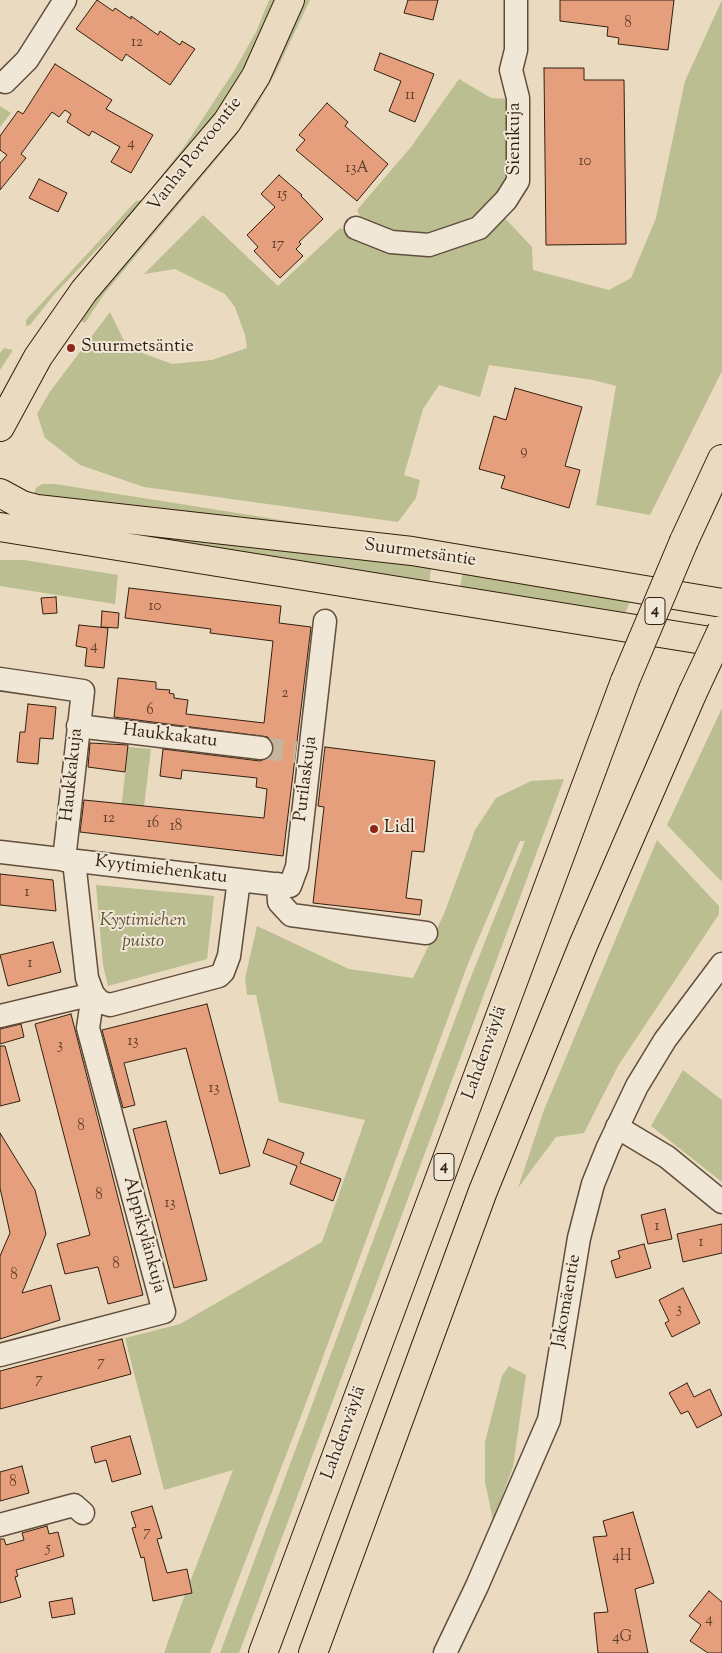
<!DOCTYPE html>
<meta charset="utf-8">
<style>
body{margin:0}
canvas{display:block;background:#eadac0}
</style>
<canvas width="722" height="1653"></canvas>
<script>
const context = document.querySelector('canvas').getContext('2d');
context.lineJoin = 'round';
function fill(path, color) { context.fillStyle = color; context.fill(path, 'evenodd'); }
const poly = rows => new Path2D(rows.map(r => 'M' + r).join(''));
function trace(path, color, width, dash) { context.strokeStyle = color; context.lineWidth = width; context.lineCap = dash ? 'butt' : 'round'; context.setLineDash(dash || []); context.stroke(path); }
function label(font, color, halo, rows, align = 'center') {
  context.font = font + ' "Sorts Mill Goudy",serif'; context.lineWidth = 4; context.setLineDash([]); context.textBaseline = 'middle'; context.strokeStyle = halo; context.fillStyle = color; for (const [text, x, y, turn = 0] of rows) {
    context.save(); context.translate(x, y); context.rotate((+turn || 0) * Math.PI / 180); context.textAlign = isNaN(turn) ? turn : align; if (halo) context.strokeText(text, 0, 0); context.fillText(text, 0, 0); context.restore();
  }
}
fill(poly([
 [269,0,275,0,267,23,239,77,215,114,155,187,154,185,186,144,234,71,256,32],
 [302,0,310,0,275,74,256,107,235,137,104,294,85,323,81,321,98,292],
 [722,0,722,371,650,515,596,505,616,386,593,380,489,365,480,397,439,385,423,409,404,475,420,480,416,498,398,522,144,487,80,465,45,438,37,414,49,393,110,312,123,339,134,350,172,364,212,360,247,348,245,335,235,307,225,294,175,269,144,274,203,215,278,286,340,228,391,249,502,215,532,247,533,270,609,290,631,278,656,218,685,81],
 [459,79,491,98,509,99,510,165,499,195,475,223,429,240,364,225,357,210,411,147],
 [0,106,11,113,0,127],
 [142,200,143,201,53,296,30,325,26,326,26,320,136,201],
 [4,348,13,350,0,370,0,353],
 [42,484,55,484,400,539,32,498,36,488],
 [27,515,431,566,431,569,428,589],
 [0,560,24,560,118,575,115,604,0,586],
 [465,573,633,593,623,619,459,593,462,576],
 [722,708,722,880,721,881,667,825],
 [128,747,151,749,140,839,118,837],
 [564,779,239,1653,220,1653,467,987,525,841,520,841,469,961,306,1403,210,1653,164,1653,185,1594,192,1593,190,1582,233,1470,164,1490,125,1338,180,1324,322,1242,365,1120,279,1102,256,995,247,995,245,978,257,926,349,969,413,978,444,914,475,830,496,798,531,781],
 [657,840,719,906,719,914,618,1066,584,1133,556,1137,518,1188,544,1110],
 [96,885,214,896,207,959,108,986,103,965],
 [683,1070,722,1100,722,1182,651,1126],
 [509,1366,526,1375,513,1467,493,1520,485,1482,485,1442,502,1376]
]), '#babe90');
const building = poly([
 [97,0,113,11,115,8,131,19,131,16,158,35,160,31,180,45,182,41,195,49,170,85,126,54,122,61,76,29,97,0],
 [408,0,438,0,433,20,404,13,408,0],
 [560,0,674,0,668,50,618,44,619,38,607,36,608,27,560,21,560,0],
 [380,53,434,74,415,122,389,111,401,81,374,70,380,53],
 [55,64,112,100,106,109,153,135,131,173,111,162,120,147,92,131,89,136,67,122,71,114,65,110,59,117,52,112,21,154,26,158,0,190,0,163,7,155,0,150,0,136,18,111,23,114,55,64],
 [544,68,584,68,584,80,624,80,626,244,546,245,544,68],
 [327,103,348,122,345,126,388,164,357,201,296,150,305,140,299,135,327,103],
 [279,175,302,195,301,196,323,219,299,242,301,244,296,249,303,256,280,278,254,251,258,247,247,235,275,207,261,194,279,175],
 [39,179,67,193,58,212,29,198,39,179],
 [515,388,582,407,565,466,580,470,569,508,501,488,505,476,479,469,494,416,506,420,515,388],
 [129,588,281,606,279,623,311,627,283,856,80,832,84,800,264,818,267,789,256,787,257,778,182,770,181,779,160,776,163,749,260,761,271,756,274,750,273,742,268,737,114,717,118,678,156,682,156,689,170,690,169,693,174,694,174,698,188,700,186,714,264,723,273,641,210,633,211,629,125,618,129,588],
 [56,597,57,613,43,614,41,598,56,597],
 [102,611,119,613,118,628,101,627,102,611],
 [79,625,108,628,104,668,85,666,87,648,76,646,79,625],
 [28,704,56,707,53,739,40,738,38,764,17,762,20,732,25,732,28,704],
 [90,743,128,745,125,772,88,767,90,743],
 [325,747,435,761,424,852,412,851,406,898,422,900,420,915,313,903,324,807,318,806,325,747],
 [0,874,53,880,56,911,0,905,0,874],
 [53,942,61,972,8,986,0,955,53,942],
 [207,1004,250,1166,220,1174,186,1048,124,1063,135,1105,123,1108,102,1030,207,1004],
 [71,1014,143,1295,108,1304,98,1267,65,1274,57,1244,90,1235,35,1024,71,1014],
 [21,1024,24,1037,0,1044,0,1029,21,1024],
 [0,1046,5,1046,20,1101,0,1106,0,1046],
 [166,1121,207,1280,174,1288,133,1129,166,1121],
 [0,1133,35,1190,46,1234,22,1293,51,1285,60,1320,0,1339,0,1256,10,1233,0,1188,0,1133],
 [268,1139,304,1153,300,1163,341,1179,333,1201,290,1184,297,1166,263,1153,268,1139],
 [665,1209,672,1239,648,1244,641,1215,665,1209],
 [722,1224,722,1253,683,1262,677,1234,722,1224],
 [644,1244,651,1268,616,1278,611,1261,620,1258,618,1251,644,1244],
 [683,1288,700,1323,672,1337,665,1323,669,1321,659,1300,683,1288],
 [122,1339,131,1374,0,1409,0,1371,122,1339],
 [687,1383,694,1397,710,1389,722,1415,697,1428,688,1411,681,1414,669,1393,687,1383],
 [130,1436,141,1474,112,1482,106,1460,95,1463,91,1447,130,1436],
 [22,1466,29,1493,0,1501,0,1472,22,1466],
 [152,1506,162,1538,157,1539,167,1573,187,1569,192,1593,153,1601,144,1557,141,1558,132,1528,136,1527,131,1512,152,1506],
 [633,1512,654,1583,635,1589,648,1653,598,1653,594,1613,608,1612,593,1537,607,1536,603,1521,633,1512],
 [47,1526,49,1534,58,1532,64,1556,16,1570,18,1576,15,1577,21,1597,0,1603,0,1539,4,1539,6,1545,24,1540,22,1533,47,1526],
 [709,1591,722,1602,722,1653,708,1653,690,1641,701,1625,689,1616,709,1591],
 [72,1598,75,1614,52,1618,49,1602,72,1598]
]);
fill(building, '#e59f7c');
trace(building, '#331f10', 1);
trace(poly([
 [261,748,296,752]
]), '#c5b59d', 22, [22, 11]);
const minor = poly([
 [5,82,27,60,65,0],
 [356,228,391,242,429,245,479,228,506,200,518,181,518,98,511,70,516,50,516,0],
 [0,679,83,691,64,860],
 [78,726,261,748],
 [0,852,290,886,297,867,325,621],
 [74,861,87,978,93,994,100,1002,110,1005,219,976,223,972,229,956,239,880],
 [278,884,279,902,291,915,426,933],
 [0,1016,93,994],
 [617,1127,667,1157,722,1202],
 [0,1355,164,1312,88,1028,93,994],
 [0,1525,74,1505,83,1513],
 [445,1653,477,1586,549,1420,579,1238,593,1184,608,1147,637,1086,665,1040,722,964]
]);
const major = poly([
 [0,427,38,357,84,291,227,122,256,76,290,0],
 [0,493,22,505,37,509,412,551,722,603],
 [0,527,722,643]
]);
const highway = poly([
 [684,541,722,459],
 [263,1653,625,681],
 [313,1653,483,1191,584,943,693,692]
]);
trace(minor, '#614e3c', 25);
trace(major, '#331f10', 30);
trace(highway, '#331f10', 30);
trace(minor, '#f1e7d6', 22);
trace(major, '#eadac0', 28);
trace(highway, '#eadac0', 28);
const highwayBridge = poly([
 [625,681,684,541],
 [693,692,722,630]
]);
trace(highwayBridge, '#331f10', 30, []);
trace(highwayBridge, '#eadac0', 28);
for (const [x, y, r, color] of [
 [71,348,5,"#8f2418"],
 [374,829,5,"#8f2418"]
]) { const dot = new Path2D(); dot.arc(x, y, r, 0, 2 * Math.PI); context.fillStyle = color; context.fill(dot); trace(dot, '#f1e7d6', 2); }
label('15px', '#603f2b', null, [
 ["8",628,24],
 ["12",137,43],
 ["11",410,96],
 ["4",131,144],
 ["10",585,162],
 ["13A",357,169],
 ["15",282,195],
 ["17",278,245],
 ["9",524,452],
 ["10",155,607],
 ["4",94,647],
 ["2",285,694],
 ["6",150,711],
 ["12",109,819],
 ["16",153,824],
 ["18",176,827],
 ["1",27,893],
 ["1",30,964],
 ["13",133,1042],
 ["3",60,1046],
 ["13",214,1089],
 ["8",81,1127],
 ["8",99,1196],
 ["13",170,1204],
 ["1",657,1227],
 ["1",701,1243],
 ["8",116,1265],
 ["8",14,1276],
 ["3",679,1310],
 ["7",101,1363],
 ["7",39,1380],
 ["8",13,1483],
 ["7",147,1533],
 ["5",48,1549],
 ["4H",622,1557],
 ["4",709,1620],
 ["4G",622,1638]
]);
for (const [x, y, w] of [
 [655,611,20],
 [444,1167,20]
]) { const box = new Path2D(); box.roundRect(x - w / 2, y - 13.5, w, 27, 4); context.fillStyle = '#f1e7d6'; context.fill(box); trace(box, '#331f10', 1); }
label('bold 16px', '#331f10', null, [
 ["4",655,611],
 ["4",444,1167]
]);
label('18px', '#331f10', '#f1e7d6', [
 ["Sienikuja",516,139,-90],
 ["Vanha Porvoontie",196,155,-52],
 ["Suurmetsäntie",420,554,8],
 ["Haukkakatu",170,737,7],
 ["Haukkakuja",73,775,-84],
 ["Purilaskuja",307,779,-83],
 ["Kyytimiehenkatu",161,871,7],
 ["Lahdenväylä",486,1053,-70],
 ["Alppikylänkuja",143,1235,75],
 ["Jakomäentie",568,1301,-80],
 ["Lahdenväylä",345,1433,-70]
]);
label('18px', '#331f10', '#f1e7d6', [
 ["Suurmetsäntie",81,348],
 ["Lidl",384,829]
], 'left');
label('italic 18px', '#5c4f36', '#f1e7d6', [
 ["Kyytimiehen",143,922],
 ["puisto",143,943]
]);
</script>
